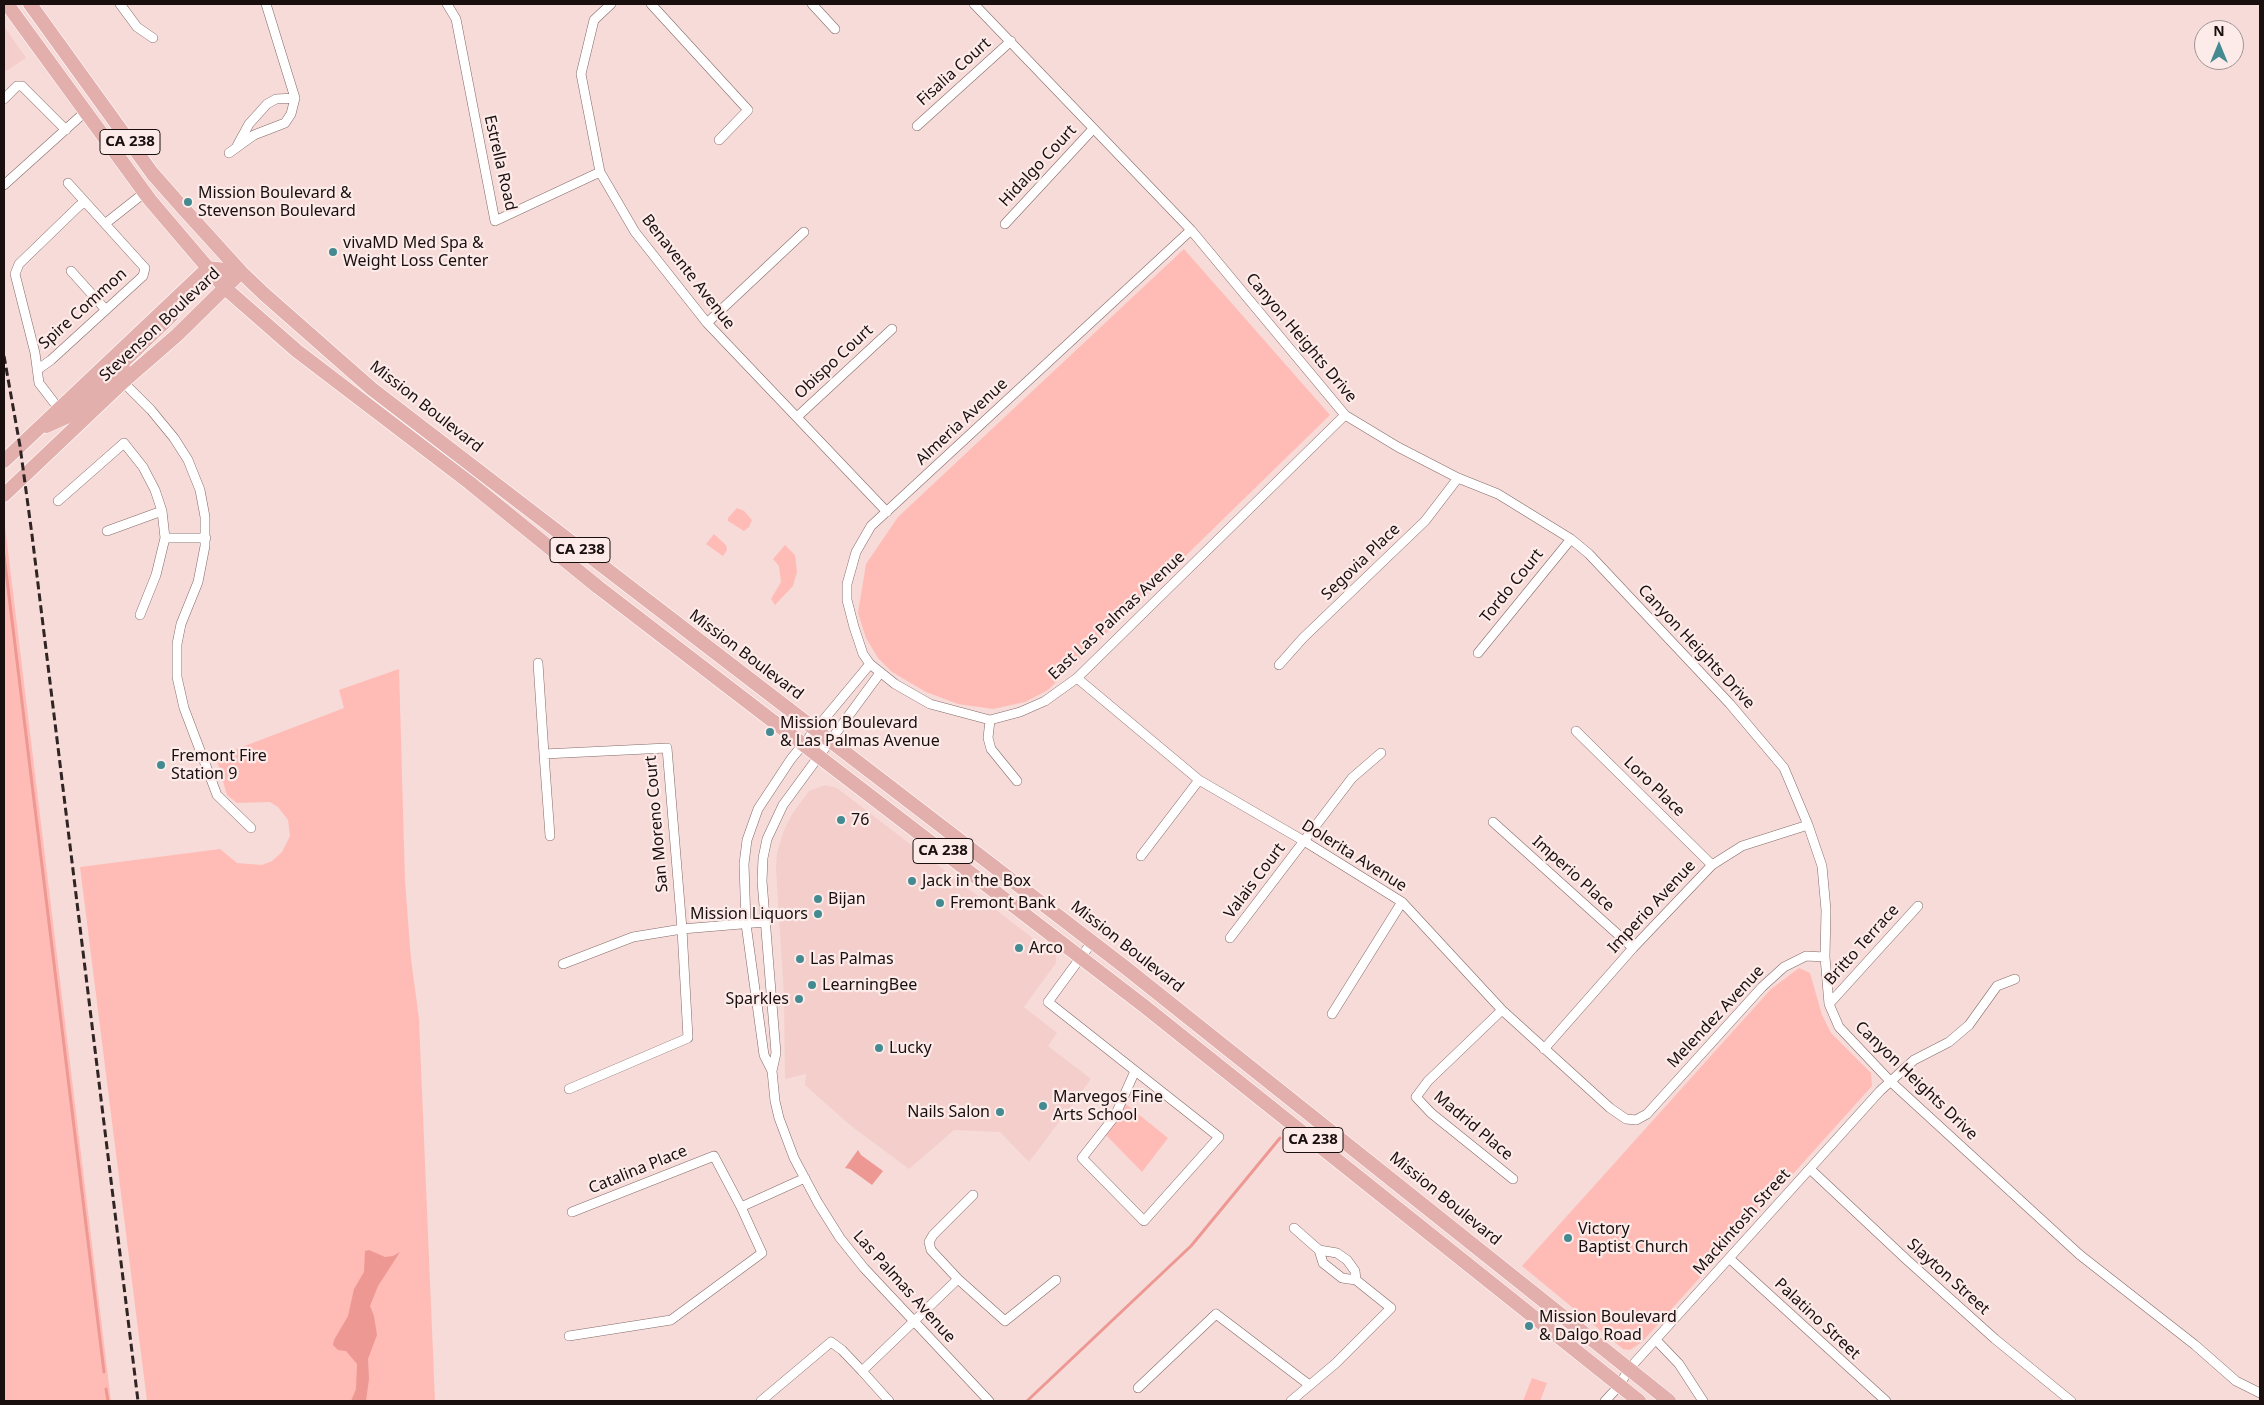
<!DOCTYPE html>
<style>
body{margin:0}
#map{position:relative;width:2264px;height:1405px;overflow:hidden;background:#f7dbd8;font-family:"Noto Sans",sans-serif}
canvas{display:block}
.frame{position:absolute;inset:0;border:5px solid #190f0f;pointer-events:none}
.north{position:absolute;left:2194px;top:20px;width:50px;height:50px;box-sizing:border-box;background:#fcebe9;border:1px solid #a19392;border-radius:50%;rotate:0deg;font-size:14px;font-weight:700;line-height:20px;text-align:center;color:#190f0f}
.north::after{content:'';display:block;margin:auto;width:18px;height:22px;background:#438a91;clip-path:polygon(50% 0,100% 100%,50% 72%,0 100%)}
</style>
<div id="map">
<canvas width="2264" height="1405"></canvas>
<div class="frame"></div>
<div class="north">N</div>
</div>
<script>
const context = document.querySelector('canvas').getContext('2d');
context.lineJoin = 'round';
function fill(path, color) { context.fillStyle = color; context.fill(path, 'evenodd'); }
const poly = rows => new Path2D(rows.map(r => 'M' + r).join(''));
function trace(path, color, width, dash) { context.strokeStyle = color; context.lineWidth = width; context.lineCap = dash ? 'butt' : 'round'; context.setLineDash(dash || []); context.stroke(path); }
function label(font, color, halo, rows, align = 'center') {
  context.font = font + ' "Noto Sans",sans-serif'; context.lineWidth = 4.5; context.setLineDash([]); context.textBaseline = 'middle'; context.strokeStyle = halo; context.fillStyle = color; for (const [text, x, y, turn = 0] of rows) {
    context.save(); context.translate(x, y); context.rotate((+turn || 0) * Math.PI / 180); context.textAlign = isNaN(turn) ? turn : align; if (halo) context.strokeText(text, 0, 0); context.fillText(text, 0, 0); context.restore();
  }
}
fill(poly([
 [4,26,26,58,6,71,4,70],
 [825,785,837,788,1056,956,1056,963,1024,1007,1057,1033,1048,1046,1091,1079,1029,1162,1000,1132,954,1130,909,1169,850,1125,805,1085,806,1074,785,1079,784,995,776,869,777,853,784,830,792,814,809,791]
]), '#f3cecb');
fill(poly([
 [1184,249,1330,415,1048,690,1025,702,993,709,958,704,926,692,892,672,878,658,866,638,858,613,866,564,898,517],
 [737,508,744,511,752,520,749,527,744,531,728,521,728,518],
 [4,518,111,1401,4,1401],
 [714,534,726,545,727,550,723,556,706,544],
 [785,545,795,555,797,572,793,586,775,605,771,599,781,582,779,566,773,559],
 [399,669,405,881,411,959,419,1019,435,1401,147,1401,80,867,220,849,237,863,262,865,272,861,282,852,290,836,288,820,278,807,270,802,237,803,227,795,216,757,344,708,339,690],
 [1799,968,1810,973,1822,1015,1831,1033,1871,1073,1872,1086,1642,1342,1630,1350,1623,1349,1522,1266,1771,989],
 [1122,1101,1168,1138,1142,1172,1103,1132],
 [1532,1378,1547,1383,1540,1401,1523,1401]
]), '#ffbcb6');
fill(poly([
 [858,1150,861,1155,883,1171,872,1185,850,1169,845,1168],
 [369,1250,385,1257,393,1256,400,1252,378,1286,370,1306,374,1316,377,1335,368,1359,369,1379,366,1401,351,1401,356,1389,357,1364,346,1351,338,1350,333,1345,334,1340,348,1316,354,1289,364,1272,365,1251]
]), '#ed9893');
trace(poly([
 [4,555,104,1372],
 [106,1389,108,1401],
 [1027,1401,1191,1246,1280,1138]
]), '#ed9893', 3);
const street = poly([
 [120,4,137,27,153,38],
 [447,4,456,19,495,221,600,172],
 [611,4,594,20,581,74,600,172,635,232,707,323,887,512],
 [651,4,748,110,719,140],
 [812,4,835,29],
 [974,4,1191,230,1345,415,1398,447,1458,478,1498,494,1571,539,1589,554,1730,704,1784,768,1808,825,1822,866,1826,910,1825,957,1829,1004,1839,1027,1890,1081,2080,1255,2195,1345,2236,1381,2260,1393],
 [4,99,17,86,22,86,66,130],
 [917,126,1011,41],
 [237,146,249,124,267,104,276,99,295,98],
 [229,153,254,135,285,123,291,114,295,98,266,4],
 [4,185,85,112],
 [106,223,144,193],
 [1005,224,1093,129],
 [1191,230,871,526,856,552,847,584,847,600,854,627,863,654,870,664,895,684,930,704,990,720,1020,712,1045,701,1077,678,1345,415],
 [71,271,106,310],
 [707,323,804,232],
 [37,370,51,360,143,276,145,268,68,183],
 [123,382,151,410,174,438,188,460,200,490,205,517,205,546,198,582,181,624,177,644,177,677,184,708,217,795,251,828],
 [59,409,39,383,35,353,15,274,19,264,80,205,86,203],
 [797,417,892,329],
 [58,501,124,443,143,467,155,490,162,511,165,538,206,538],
 [107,531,162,511],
 [140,615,156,575,165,538],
 [1478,653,1571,539],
 [538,663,544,754,667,748,682,929,688,1038,569,1089],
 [1279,665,1303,638,1425,521,1458,478],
 [880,673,783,805,767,839,763,858,762,881,776,1053,772,1071,775,1101,779,1118,794,1158,818,1203,840,1238,864,1268,989,1401],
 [1077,678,1199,780,1304,841,1402,902,1502,1010,1610,1108,1626,1119,1636,1120,1647,1114,1762,987,1784,967,1806,956,1825,957],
 [990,720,988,738,991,749,1017,781],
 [1576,731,1712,865],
 [544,754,550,836],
 [1493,822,1633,948],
 [1141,856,1199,780],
 [1230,938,1352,778,1381,753],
 [1092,942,1048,1002,1219,1137,1144,1221,1082,1158,1115,1116,1135,1071],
 [563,964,633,937,682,929,765,922],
 [1829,1004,1918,906],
 [1502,1010,1428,1081,1416,1097,1431,1113,1513,1179],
 [1332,1014,1402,902],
 [1544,1049,1633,948,1712,865,1742,846,1808,825],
 [772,1071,764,1055,746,924,744,864,747,840,758,809,791,759,870,664],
 [1810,1169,1907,1260,1995,1339,2071,1401],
 [973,1195,933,1235,929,1242,931,1250,958,1279,1005,1321,1056,1280],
 [741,1207,805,1178],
 [1319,1250,1337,1253,1347,1260,1355,1271,1356,1280],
 [1729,1258,1886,1401],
 [569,1336,671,1320,762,1253,741,1207,714,1156,572,1212],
 [1656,1340,1679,1364,1703,1401],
 [862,1371,889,1401],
 [1138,1388,1216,1314,1308,1384],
 [761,1401,831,1342,842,1350,862,1371,958,1279],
 [1291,1401,1336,1363,1391,1308,1356,1280,1342,1278,1323,1263,1319,1250,1294,1228],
 [1605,1401,1619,1386,1629,1369,1880,1091,1914,1060,1949,1042,1969,1025,1997,986,2015,979]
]);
const primary = poly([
 [7,4,150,200,225,288,297,351,470,483,598,587,1144,1006,1639,1401],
 [30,4,152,173,182,207,241,272,264,294,372,389,1126,968,1669,1401],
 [123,382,120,373,124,361,172,315,176,306],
 [46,426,66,417,102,386,112,382,123,382],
 [4,461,208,268,241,272],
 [4,495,123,382,177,335,241,272]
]);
trace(street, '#836a68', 10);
trace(primary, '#fff', 15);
trace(street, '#fff', 9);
trace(primary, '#e2afac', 14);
trace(poly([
 [4,356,20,446,32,535,138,1401]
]), '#302424', 3, [8, 4]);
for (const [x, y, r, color] of [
 [188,202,5,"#438a91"],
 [333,252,5,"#438a91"],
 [770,732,5,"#438a91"],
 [161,765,5,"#438a91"],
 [841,820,5,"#438a91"],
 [912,881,5,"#438a91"],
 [818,899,5,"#438a91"],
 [940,903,5,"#438a91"],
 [818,914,5,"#438a91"],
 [1019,948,5,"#438a91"],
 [800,959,5,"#438a91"],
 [812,985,5,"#438a91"],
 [799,999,5,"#438a91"],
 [879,1048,5,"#438a91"],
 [1043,1106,5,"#438a91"],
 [1000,1112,5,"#438a91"],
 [1568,1238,5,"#438a91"],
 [1529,1326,5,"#438a91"]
]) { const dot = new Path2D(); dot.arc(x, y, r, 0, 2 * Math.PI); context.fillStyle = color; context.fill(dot); trace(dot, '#fcebe9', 2); }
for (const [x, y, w] of [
 [130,142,60],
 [580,550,60],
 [943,851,60],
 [1313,1140,60]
]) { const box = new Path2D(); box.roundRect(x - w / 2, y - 12.5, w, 25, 4); context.fillStyle = '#fcebe9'; context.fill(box); trace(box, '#190f0f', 1); }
label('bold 15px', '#190f0f', null, [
 ["CA 238",130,142],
 ["CA 238",580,550],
 ["CA 238",943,851],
 ["CA 238",1313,1140]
]);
label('16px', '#190f0f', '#fcebe9', [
 ["Fisalia Court",954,72,-42],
 ["Estrella Road",500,163,77],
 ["Hidalgo Court",1038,166,-47],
 ["Benavente Avenue",688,272,52],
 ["Spire Common",83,309,-42],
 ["Stevenson Boulevard",160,325,-43],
 ["Canyon Heights Drive",1301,338,50],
 ["Obispo Court",834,362,-43],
 ["Mission Boulevard",426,407,38],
 ["Almeria Avenue",962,422,-43],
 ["Segovia Place",1361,562,-44],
 ["Tordo Court",1512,586,-51],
 ["East Las Palmas Avenue",1117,616,-43],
 ["Canyon Heights Drive",1696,647,47],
 ["Mission Boulevard",746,655,37],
 ["Loro Place",1654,787,44],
 ["San Moreno Court",657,824,-95],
 ["Dolerita Avenue",1354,856,32],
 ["Imperio Place",1573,874,42],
 ["Valais Court",1255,881,-53],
 ["Imperio Avenue",1652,907,-47],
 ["Britto Terrace",1862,945,-48],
 ["Mission Boulevard",1127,947,38],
 ["Melendez Avenue",1716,1017,-47],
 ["Canyon Heights Drive",1916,1081,44],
 ["Madrid Place",1473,1126,40],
 ["Catalina Place",638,1170,-22],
 ["Mission Boulevard",1445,1199,39],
 ["Mackintosh Street",1742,1222,-48],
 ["Slayton Street",1948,1277,42],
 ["Las Palmas Avenue",904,1287,48],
 ["Palatino Street",1817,1319,43]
]);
label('16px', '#190f0f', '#fcebe9', [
 ["Mission Boulevard &",198,193],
 ["Stevenson Boulevard",198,211],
 ["vivaMD Med Spa &",343,243],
 ["Weight Loss Center",343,261],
 ["Mission Boulevard",780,723],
 ["& Las Palmas Avenue",780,741],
 ["Fremont Fire",171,756],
 ["Station 9",171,774],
 ["76",851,820],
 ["Jack in the Box",922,881],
 ["Bijan",828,899],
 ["Fremont Bank",950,903],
 ["Mission Liquors",808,914,"right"],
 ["Arco",1029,948],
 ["Las Palmas",810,959],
 ["LearningBee",822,985],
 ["Sparkles",789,999,"right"],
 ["Lucky",889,1048],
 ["Marvegos Fine",1053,1097],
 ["Arts School",1053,1115],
 ["Nails Salon",990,1112,"right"],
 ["Victory",1578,1229],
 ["Baptist Church",1578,1247],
 ["Mission Boulevard",1539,1317],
 ["& Dalgo Road",1539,1335]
], 'left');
</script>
